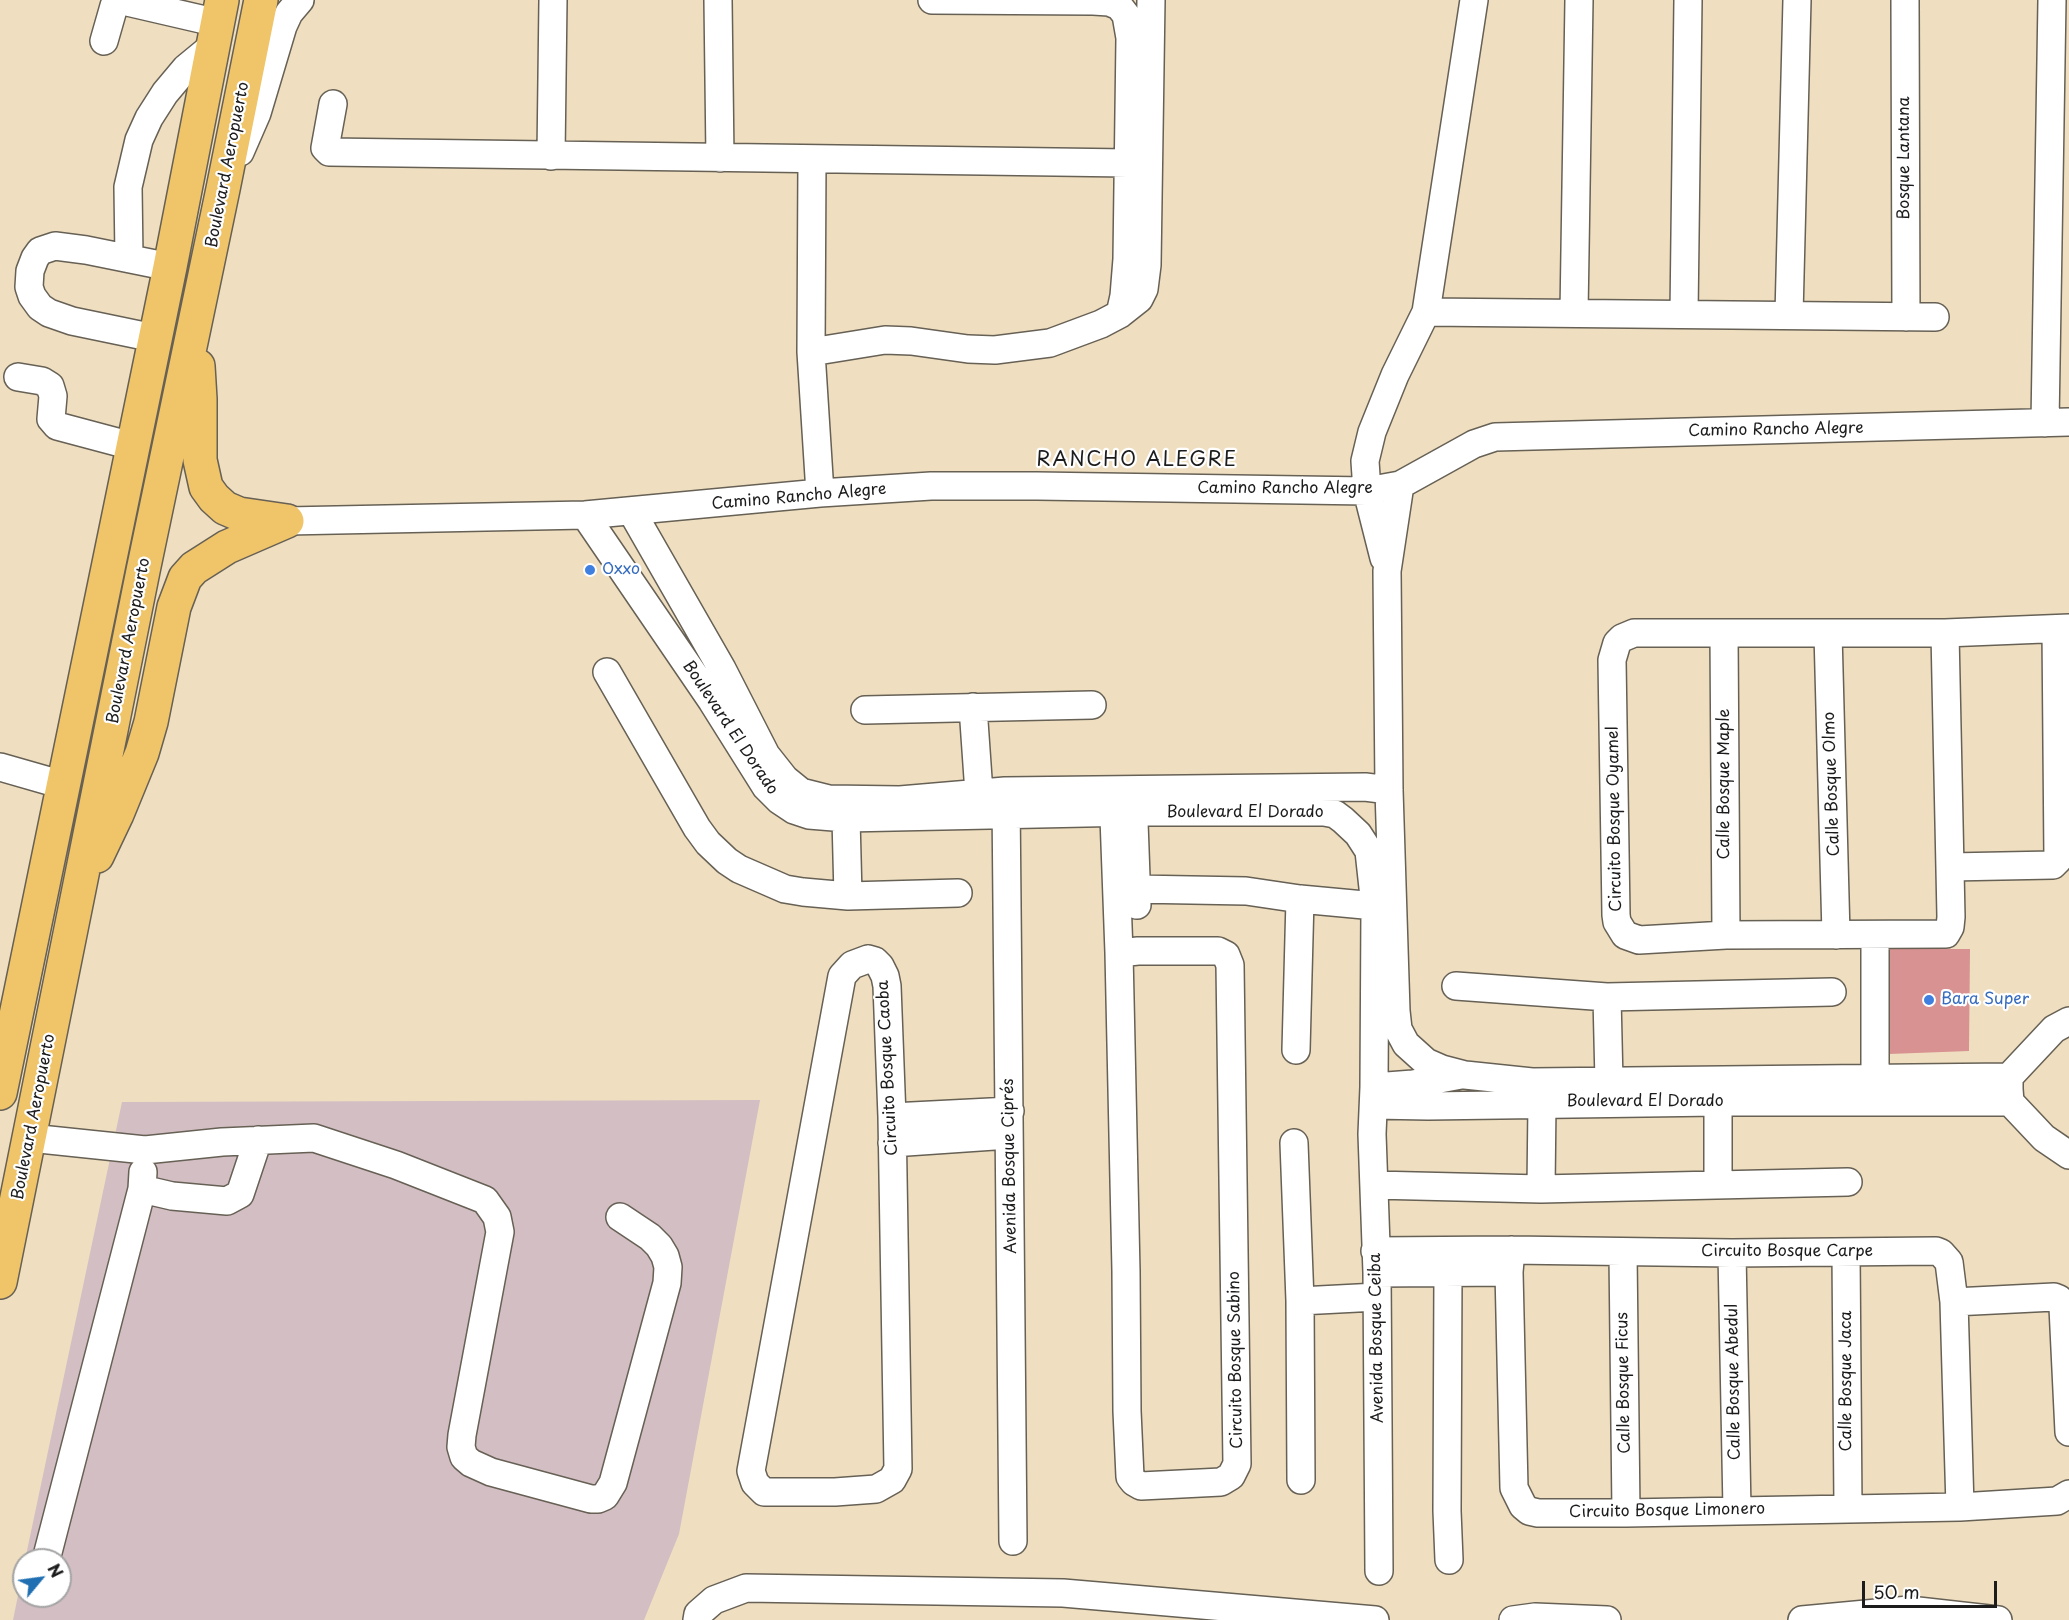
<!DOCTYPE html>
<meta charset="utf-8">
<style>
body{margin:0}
#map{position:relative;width:2069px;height:1620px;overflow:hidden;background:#efdfc0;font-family:"Playpen Sans",sans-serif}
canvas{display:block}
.north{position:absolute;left:12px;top:1548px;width:60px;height:60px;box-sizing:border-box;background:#fff;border:2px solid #a4a4a4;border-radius:50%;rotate:61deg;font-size:16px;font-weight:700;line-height:24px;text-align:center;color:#1c1c1c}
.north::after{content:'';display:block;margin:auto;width:21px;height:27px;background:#1f6fb2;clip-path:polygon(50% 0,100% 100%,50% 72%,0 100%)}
.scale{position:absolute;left:1862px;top:1581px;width:135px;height:27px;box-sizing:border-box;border:3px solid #1c1c1c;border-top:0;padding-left:8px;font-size:18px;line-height:21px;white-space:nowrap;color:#1c1c1c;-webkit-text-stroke:4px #fff;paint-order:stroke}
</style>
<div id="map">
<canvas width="2069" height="1620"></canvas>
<div class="north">N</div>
<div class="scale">50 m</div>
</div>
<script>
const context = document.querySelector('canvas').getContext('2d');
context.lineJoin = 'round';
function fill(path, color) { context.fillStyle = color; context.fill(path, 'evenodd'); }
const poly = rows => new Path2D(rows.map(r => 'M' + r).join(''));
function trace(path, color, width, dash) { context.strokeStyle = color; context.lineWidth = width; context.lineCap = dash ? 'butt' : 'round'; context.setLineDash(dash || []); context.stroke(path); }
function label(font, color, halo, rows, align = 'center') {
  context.font = font + ' "Playpen Sans",sans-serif'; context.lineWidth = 4.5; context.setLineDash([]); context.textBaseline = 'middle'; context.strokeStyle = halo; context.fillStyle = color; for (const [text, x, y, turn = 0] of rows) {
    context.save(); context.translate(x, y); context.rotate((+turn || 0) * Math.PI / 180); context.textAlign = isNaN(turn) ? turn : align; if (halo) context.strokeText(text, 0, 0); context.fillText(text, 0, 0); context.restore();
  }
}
fill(poly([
 [760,1100,679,1534,644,1620,13,1620,24,1566,24,1596,60,1596,60,1560,25,1560,122,1102]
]), '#d2bec3');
fill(poly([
 [1890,949,1970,949,1969,1051,1889,1054]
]), '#d89291');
const minor = poly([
 [718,0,720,158],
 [932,0,1093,1,1109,2,1119,6,1126,15,1130,38,1127,259,1124,296,1120,314],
 [1905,0,1906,317],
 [104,41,114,6,123,1,218,23],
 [333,104,325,148,329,152,1128,163],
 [240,152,257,113,283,26,289,13,300,0],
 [551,156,553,0],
 [129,258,128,187,139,140,149,118,165,93,186,68,214,45],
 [1426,312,1935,317],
 [1574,313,1579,0],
 [1684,314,1688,0],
 [1789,315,1797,0],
 [154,338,72,321,49,313,40,307,32,296,29,287,30,271,35,258,40,251,55,246,86,250,170,267],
 [811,352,812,159],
 [18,377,42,381,50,386,53,396,51,419,57,426,132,446],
 [2045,423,2052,0],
 [1400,485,1387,571,1389,790,1396,1011,1398,1029,1406,1044,1426,1062,1442,1069,1465,1075,1532,1082,2009,1077],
 [820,493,811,352,885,340,911,341,968,349,995,350,1050,343,1101,324,1120,314,1139,299,1144,289,1147,265,1151,0],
 [632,512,722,669,766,755,785,779,801,792,829,799,900,800,1005,791,1365,787,1389,790],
 [585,515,712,701,766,787,779,800,794,810,809,815,846,818,1134,812,1324,812,1335,814,1343,820,1358,834,1369,851,1375,906,1374,1087,1372,1134,1377,1273,1379,1571],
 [287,521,585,515,820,493,931,486,1037,486,1367,491,1400,485,1474,444,1495,437,2069,422],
 [1384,558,1367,491,1365,461,1372,432,1395,375,1426,312,1474,0],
 [1724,633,1726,935],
 [1828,633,1836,935],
 [1945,633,1951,917,1950,927,1946,934,1726,935,1639,940,1625,935,1617,922,1616,915,1612,660,1617,643,1622,638,1634,633,1945,633,2069,628],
 [607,672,697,828,708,843,727,861,739,869,785,889,803,892,848,896,958,893],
 [973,707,979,793],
 [865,710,1092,705],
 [0,767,63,785],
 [1113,790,1119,953,1126,1271,1127,1411,1130,1477,1134,1482,1141,1486,1221,1482,1231,1476,1237,1464,1230,965,1226,955,1218,951,1138,951,1119,953],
 [1133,794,1137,905],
 [1006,799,1013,1541],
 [846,818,848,896],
 [1950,867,2053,865,2058,860,2056,629],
 [1136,889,1246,891,1300,899,1375,906],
 [1875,935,1875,1079],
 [868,959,875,961,880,966,885,976,887,986,892,1117,898,1469,892,1480,876,1489,835,1492,764,1492,755,1483,751,1471,842,976,852,965,868,959],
 [1456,986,1607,997,1832,992],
 [1607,997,1609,1082],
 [2069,1021,2054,1029,2009,1077,2009,1089,2010,1102,2044,1138,2069,1155],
 [1296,1050,1300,899],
 [1374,1087,1413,1084,1461,1075],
 [1374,1105,1428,1106,1718,1102,2010,1102],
 [892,1117,1010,1111],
 [30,1138,145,1150,222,1142,314,1138,396,1165,485,1200,497,1217,500,1232,462,1435,461,1447,464,1457,471,1463,491,1472,591,1499,598,1499,605,1496,613,1483,667,1283,668,1267,665,1256,659,1246,650,1237,620,1217],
 [892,1143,1009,1135],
 [1294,1143,1300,1301,1301,1480],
 [143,1172,142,1189,172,1196,227,1201,240,1194,258,1140],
 [1718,1183,1718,1102],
 [1374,1185,1541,1189,1848,1182],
 [1541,1189,1542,1103],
 [1511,1250,1509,1272,1514,1488,1523,1506,1529,1511,1538,1513,1626,1513,1960,1507,2057,1501,2069,1494],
 [1375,1251,1511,1250,1732,1253,1936,1251,1941,1253,1949,1262,1954,1302,1960,1507],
 [1846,1252,1848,1509],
 [1623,1253,1626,1513],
 [1732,1253,1737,1510],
 [1448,1272,1447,1511,1449,1560],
 [1377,1273,1509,1272],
 [1300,1301,1377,1297],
 [1954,1302,2054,1297,2059,1299,2063,1307,2069,1432],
 [46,1560,142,1189],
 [697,1620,698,1614,714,1600,746,1588,1063,1593,1375,1620],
 [1513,1620,1535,1617,1607,1620],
 [1802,1620,1909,1610,1998,1620]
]);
const highway = poly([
 [198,366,200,399,200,460,206,487,214,498,225,508,239,514,287,521],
 [97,856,117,814,142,753,151,722,174,607,185,578,194,568,227,547,287,521],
 [0,1093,170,267,222,0],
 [0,1282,143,571,223,189,261,0]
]);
trace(minor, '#666055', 30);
trace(highway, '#666055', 36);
trace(minor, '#fff', 27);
trace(highway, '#f0c469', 33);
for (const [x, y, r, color] of [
 [590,570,6,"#3f7fe0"],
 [1929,1000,6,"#3f7fe0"]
]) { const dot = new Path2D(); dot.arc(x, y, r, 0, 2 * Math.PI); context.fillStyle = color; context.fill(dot); trace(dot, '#fff', 2); }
label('16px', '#1c1c1c', '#fff', [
 ["Bosque Lantana",1905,158,-90],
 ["Boulevard Aeropuerto",228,165,-79],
 ["Camino Rancho Alegre",1776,430,-1],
 ["Camino Rancho Alegre",1285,489],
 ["Camino Rancho Alegre",799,497,-5],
 ["Boulevard Aeropuerto",129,641,-79],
 ["Boulevard El Dorado",730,728,56],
 ["Calle Bosque Maple",1725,784,-90],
 ["Calle Bosque Olmo",1832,784,-92],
 ["Boulevard El Dorado",1245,813],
 ["Circuito Bosque Oyamel",1615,819,-91],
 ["Circuito Bosque Caoba",888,1068,-93],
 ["Boulevard El Dorado",1645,1102],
 ["Boulevard Aeropuerto",34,1117,-79],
 ["Avenida Bosque Ciprés",1010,1166,-91],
 ["Circuito Bosque Carpe",1787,1252],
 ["Avenida Bosque Ceiba",1377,1338,-91],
 ["Circuito Bosque Sabino",1236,1360,-91],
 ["Calle Bosque Jaca",1847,1381,-90],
 ["Calle Bosque Abedul",1734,1382,-91],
 ["Calle Bosque Ficus",1624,1383,-91],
 ["Circuito Bosque Limonero",1667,1511,-1]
]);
label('16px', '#366cbe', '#fff', [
 ["Oxxo",602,570],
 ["Bara Super",1941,1000]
], 'left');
context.letterSpacing = '1.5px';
label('20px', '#1c1c1c', '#fff', [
 ["RANCHO ALEGRE",1137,460]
]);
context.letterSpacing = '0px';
</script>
